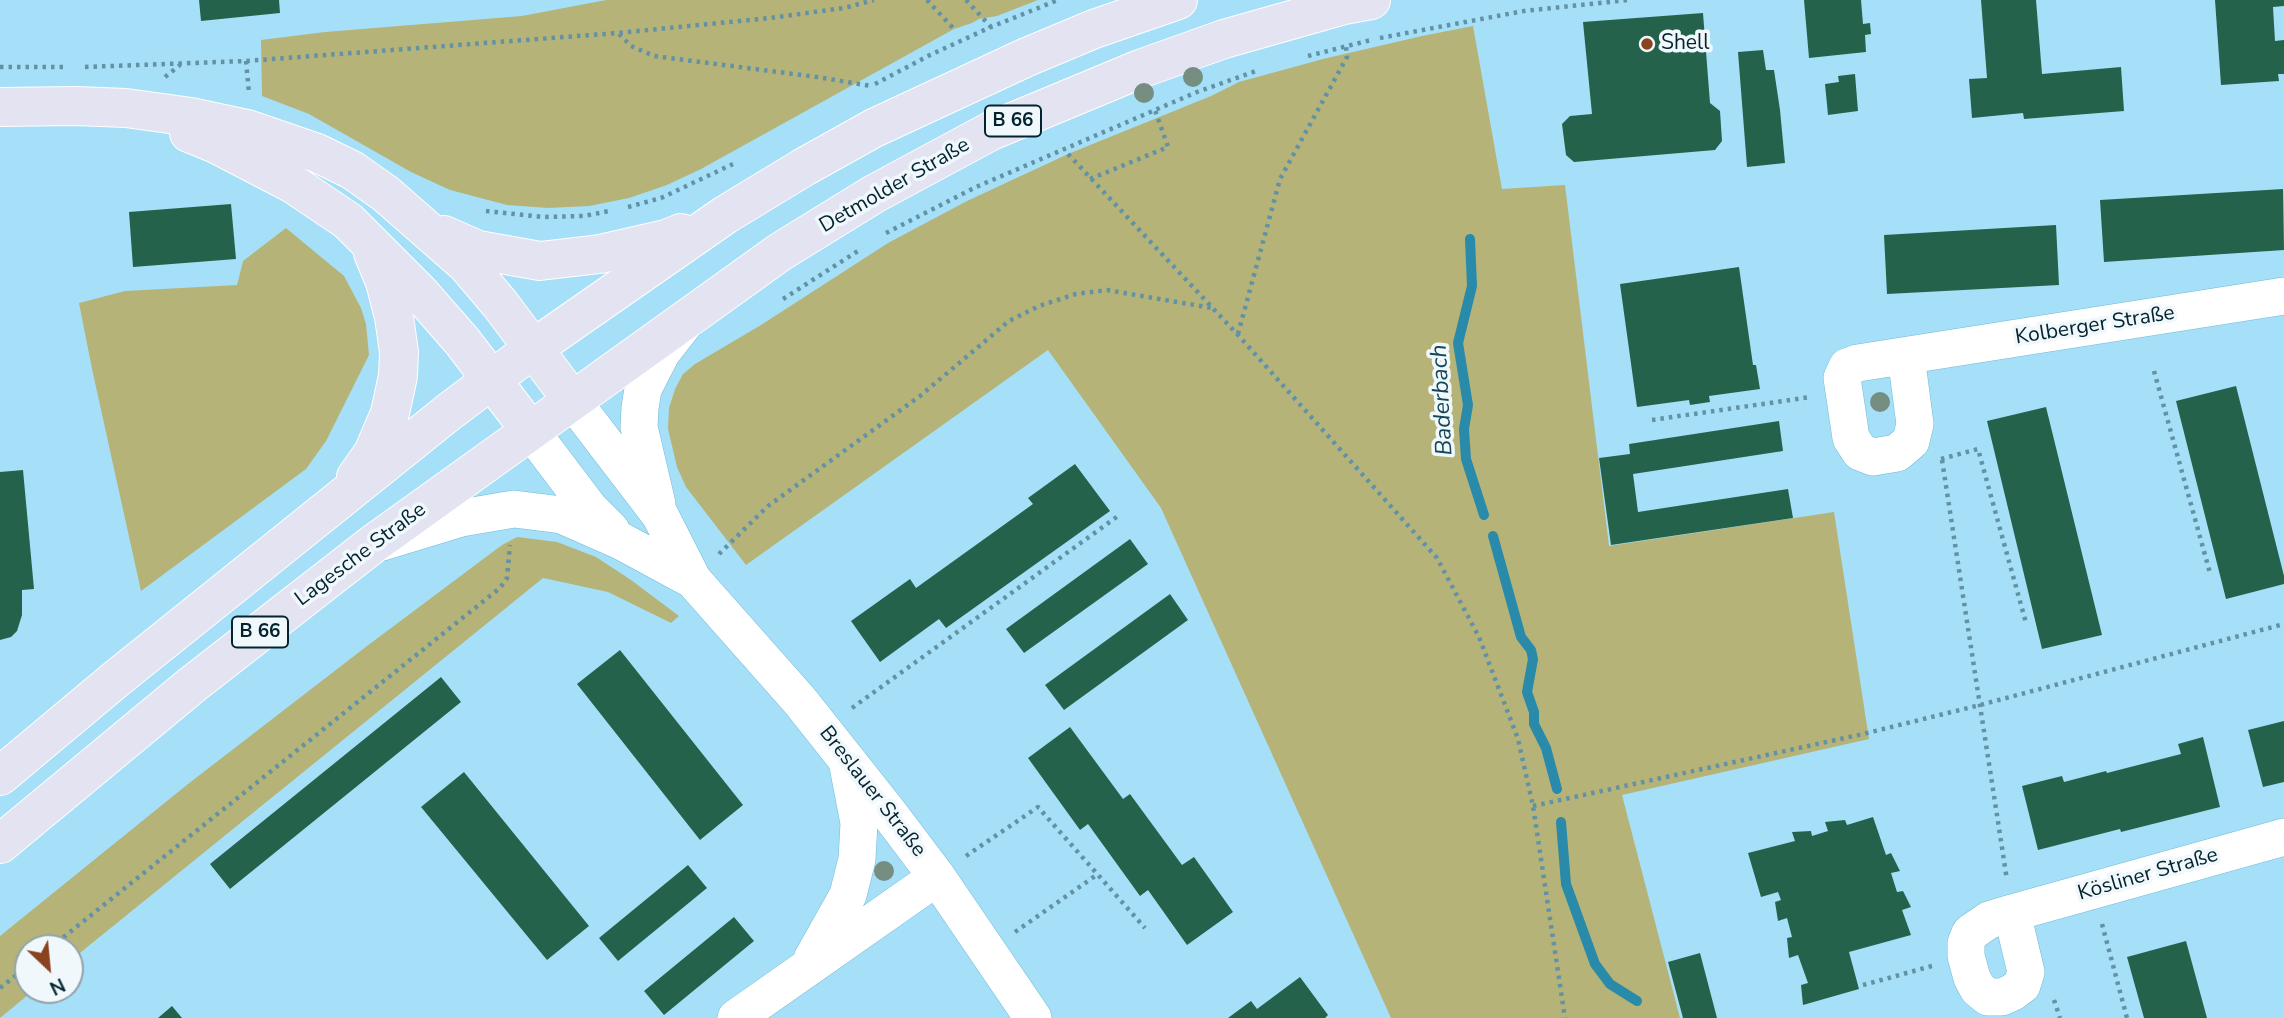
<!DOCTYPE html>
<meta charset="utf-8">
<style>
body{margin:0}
#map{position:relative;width:2284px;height:1018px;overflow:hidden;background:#a6e0f8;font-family:"Nunito Sans",sans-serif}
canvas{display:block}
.north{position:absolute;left:14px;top:934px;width:70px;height:70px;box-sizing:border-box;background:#f1f8fb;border:2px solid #92a3a9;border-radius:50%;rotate:154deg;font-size:19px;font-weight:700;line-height:28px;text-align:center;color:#03232e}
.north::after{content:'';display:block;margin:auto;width:24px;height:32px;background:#89431e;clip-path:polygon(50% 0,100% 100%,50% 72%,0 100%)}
</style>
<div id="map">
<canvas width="2284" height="1018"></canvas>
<div class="north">N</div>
</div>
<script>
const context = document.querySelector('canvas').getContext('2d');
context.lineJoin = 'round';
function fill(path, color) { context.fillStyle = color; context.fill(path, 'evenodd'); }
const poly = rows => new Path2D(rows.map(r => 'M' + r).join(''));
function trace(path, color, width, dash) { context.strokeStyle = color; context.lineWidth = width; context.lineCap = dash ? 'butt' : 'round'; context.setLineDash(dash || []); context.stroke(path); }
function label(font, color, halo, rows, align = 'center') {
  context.font = font + ' "Nunito Sans",sans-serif'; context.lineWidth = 7; context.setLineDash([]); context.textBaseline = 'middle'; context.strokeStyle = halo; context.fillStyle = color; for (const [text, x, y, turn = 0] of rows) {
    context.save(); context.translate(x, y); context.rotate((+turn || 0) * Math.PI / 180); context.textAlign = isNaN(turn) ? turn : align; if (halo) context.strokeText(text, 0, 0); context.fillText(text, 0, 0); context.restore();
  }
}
fill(poly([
 [606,0,1038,0,997,16,979,19,972,23,954,29,701,169,667,185,629,198,589,206,548,208,507,205,450,190,411,172,309,114,262,96,261,40,325,32,522,16],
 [1473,26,1502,189,1565,185,1609,546,1834,512,1869,739,1622,795,1680,1018,1391,1018,1161,508,1048,350,746,565,686,487,677,467,668,429,669,408,675,389,683,374,695,364,761,325,888,243,967,201,1068,154,1211,96,1239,82,1323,59,1422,36],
 [286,228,344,276,361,308,366,324,369,355,326,441,306,469,141,591,92,369,79,303,125,291,237,285,243,261],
 [517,537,557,542,596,557,631,580,679,616,671,623,608,592,543,578,70,961,70,948,28,948,28,990,34,990,0,1018,0,936,188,784,367,646,502,545]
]), '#b6b378');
trace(poly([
 [1470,239,1472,286,1458,343,1468,405,1464,429,1466,459,1484,515],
 [1493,536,1521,637,1531,650,1533,659,1527,692,1534,712,1534,724,1546,748,1557,789],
 [1561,822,1566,884,1595,964,1610,984,1637,1001]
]), '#2a8aaa', 10);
fill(poly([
 [199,0,279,0,280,13,201,21],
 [1804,0,1861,0,1863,24,1870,23,1871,34,1865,35,1866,52,1809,58],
 [1981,0,2036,0,2042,74,2121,67,2124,111,2024,119,2023,113,1972,118,1969,79,1987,78],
 [2215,0,2284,0,2284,6,2273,7,2275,41,2284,40,2284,74,2278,74,2279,81,2221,85],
 [1703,13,1710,103,1720,111,1722,141,1715,150,1574,162,1566,155,1562,124,1570,116,1592,114,1583,22],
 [1763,50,1766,70,1774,70,1780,110,1785,163,1747,167,1738,52],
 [1855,74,1858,111,1828,115,1825,84,1839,82,1838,76],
 [2283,189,2284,250,2104,262,2100,200],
 [231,204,236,259,133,267,129,212],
 [2056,225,2059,285,1887,294,1884,235],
 [1739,267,1753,365,1756,365,1760,389,1709,396,1710,402,1690,405,1689,400,1637,407,1620,284],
 [2236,386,2284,576,2284,584,2226,599,2176,401],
 [2046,407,2102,635,2042,649,1987,421],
 [1779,421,1783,451,1633,474,1638,512,1788,489,1793,518,1611,545,1599,458,1630,454,1629,444],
 [1075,464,1110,511,946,628,939,619,880,662,851,621,910,579,916,588,1033,504,1028,498],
 [23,470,34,589,22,590,22,615,17,631,11,637,0,640,0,472],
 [1130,539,1148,564,1024,653,1006,629],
 [1170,594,1188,620,1064,710,1045,685],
 [620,650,743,805,700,840,577,684],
 [441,677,461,702,230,889,210,864],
 [2284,721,2284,782,2263,787,2248,730],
 [1070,727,1123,799,1130,794,1182,865,1194,857,1233,912,1187,945,1148,890,1140,896,1088,824,1080,830,1028,758],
 [2203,737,2220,807,2121,832,2120,829,2038,850,2022,786,2062,776,2064,782,2106,771,2107,773,2181,754,2178,744],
 [464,772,589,926,547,960,421,807],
 [1873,817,1886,855,1891,853,1900,871,1891,873,1897,892,1903,891,1911,907,1902,910,1911,935,1849,952,1859,989,1803,1005,1801,985,1808,983,1798,955,1789,958,1787,938,1792,937,1787,918,1778,921,1775,902,1781,900,1778,892,1761,897,1748,853,1795,841,1792,832,1811,831,1812,836,1828,831,1825,822,1845,820,1847,825],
 [688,865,707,888,618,961,599,938],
 [734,917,754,941,664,1015,644,991],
 [2186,941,2207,1018,2144,1018,2127,957],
 [1700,953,1717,1018,1683,1018,1668,962],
 [1300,977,1328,1015,1325,1018,1228,1018,1251,1001,1257,1009],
 [172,1006,182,1018,158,1018]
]), '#25624b');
const minor = poly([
 [1906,356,1915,424,1911,441,1897,453,1873,457,1860,452,1851,438,1842,378,1847,367,1858,363,2284,296],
 [572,400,660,515,693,580,800,701,888,812,937,877,1033,1018],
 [530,430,589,508,611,530],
 [657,504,639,427,640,408,643,389,662,352,684,324],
 [382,542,461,518,514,509,562,515,621,541,693,580],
 [2012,913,2026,972,2022,985,2013,992,2002,997,1988,997,1978,989,1972,978,1966,956,1966,943,1970,933,1989,920,2012,913,2284,837],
 [812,959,848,895,857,859,859,823,848,766],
 [736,1018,937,877]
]);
const major = poly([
 [0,107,76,106,126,108,191,117,247,129,317,153,352,170,386,194,467,265,500,304,572,400],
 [189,133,216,144,293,184,348,221,420,293,462,341,530,430],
 [444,235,478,250,540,261,600,254,666,239,681,233],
 [356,477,373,453,390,413,398,376,399,352,394,317,385,282,373,253],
 [0,776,116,679,450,411,534,348,725,215,804,167,874,128,1027,57,1094,29,1178,0],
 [0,844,193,684,373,544,780,252,874,194,991,131,1140,69,1224,39,1344,5,1371,0]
]);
trace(minor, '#6fb9d6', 38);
trace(major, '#fff', 40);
trace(poly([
 [927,0,954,29],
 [966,0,991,27],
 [619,34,631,46,654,56,817,77,871,86],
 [1380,38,1524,11,1628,0],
 [1308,56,1371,40],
 [246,61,249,93],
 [0,67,66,67],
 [85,67,246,61,618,33,770,18,844,8,874,0],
 [165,77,180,65],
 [875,84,930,55,991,27,1058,0],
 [1068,154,1238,335,1437,558,1479,637,1518,739,1533,806,1565,1018],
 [1090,179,1168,147,1155,110],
 [628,207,661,198,733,164],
 [486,211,543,217,584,216,609,211],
 [886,233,976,187,1197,92,1256,71],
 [783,299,861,249],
 [1238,334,1280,179,1347,57,1346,46],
 [2154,371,2210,573],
 [1652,420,1811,397],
 [1941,459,1978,449,2026,623],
 [1942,460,2007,880],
 [719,554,768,506,920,396,1009,321,1039,306,1076,294,1107,290,1212,308],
 [852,708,1118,516],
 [1533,806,1863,734,1980,705,2284,624],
 [966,856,1038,807,1145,928],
 [2102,924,2127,1018],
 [1015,932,1098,874],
 [50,948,500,588,507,578,510,545],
 [1863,985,1932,966],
 [0,988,28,966],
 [2054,1000,2060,1018]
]), '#6292a4', 4.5, [3.5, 5]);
trace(minor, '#fff', 37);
trace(major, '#e3e3f2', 38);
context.fillStyle = '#758e81';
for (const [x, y] of [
 [1193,77],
 [1144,93],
 [1880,402],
 [884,871]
]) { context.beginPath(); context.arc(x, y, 10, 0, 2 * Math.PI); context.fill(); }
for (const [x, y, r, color] of [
 [1647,44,7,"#89431e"]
]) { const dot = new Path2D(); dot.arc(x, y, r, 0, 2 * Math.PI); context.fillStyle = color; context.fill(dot); trace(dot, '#f1f8fb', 2.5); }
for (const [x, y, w] of [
 [1013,121,56],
 [260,632,56]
]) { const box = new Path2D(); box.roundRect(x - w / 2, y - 15.5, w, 31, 5); context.fillStyle = '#f1f8fb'; context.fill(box); trace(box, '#03232e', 2); }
label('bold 19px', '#03232e', null, [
 ["B 66",1013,121],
 ["B 66",260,632]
]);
label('21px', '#03232e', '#f1f8fb', [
 ["Shell",1661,44]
], 'left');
label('21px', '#03232e', '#f1f8fb', [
 ["Detmolder Straße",895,186,-30],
 ["Kolberger Straße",2095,326,-9],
 ["Lagesche Straße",361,555,-37],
 ["Breslauer Straße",872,792,52],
 ["Kösliner Straße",2148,875,-16]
]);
label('italic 23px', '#124759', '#f1f8fb', [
 ["Baderbach",1443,400,-93]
]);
</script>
